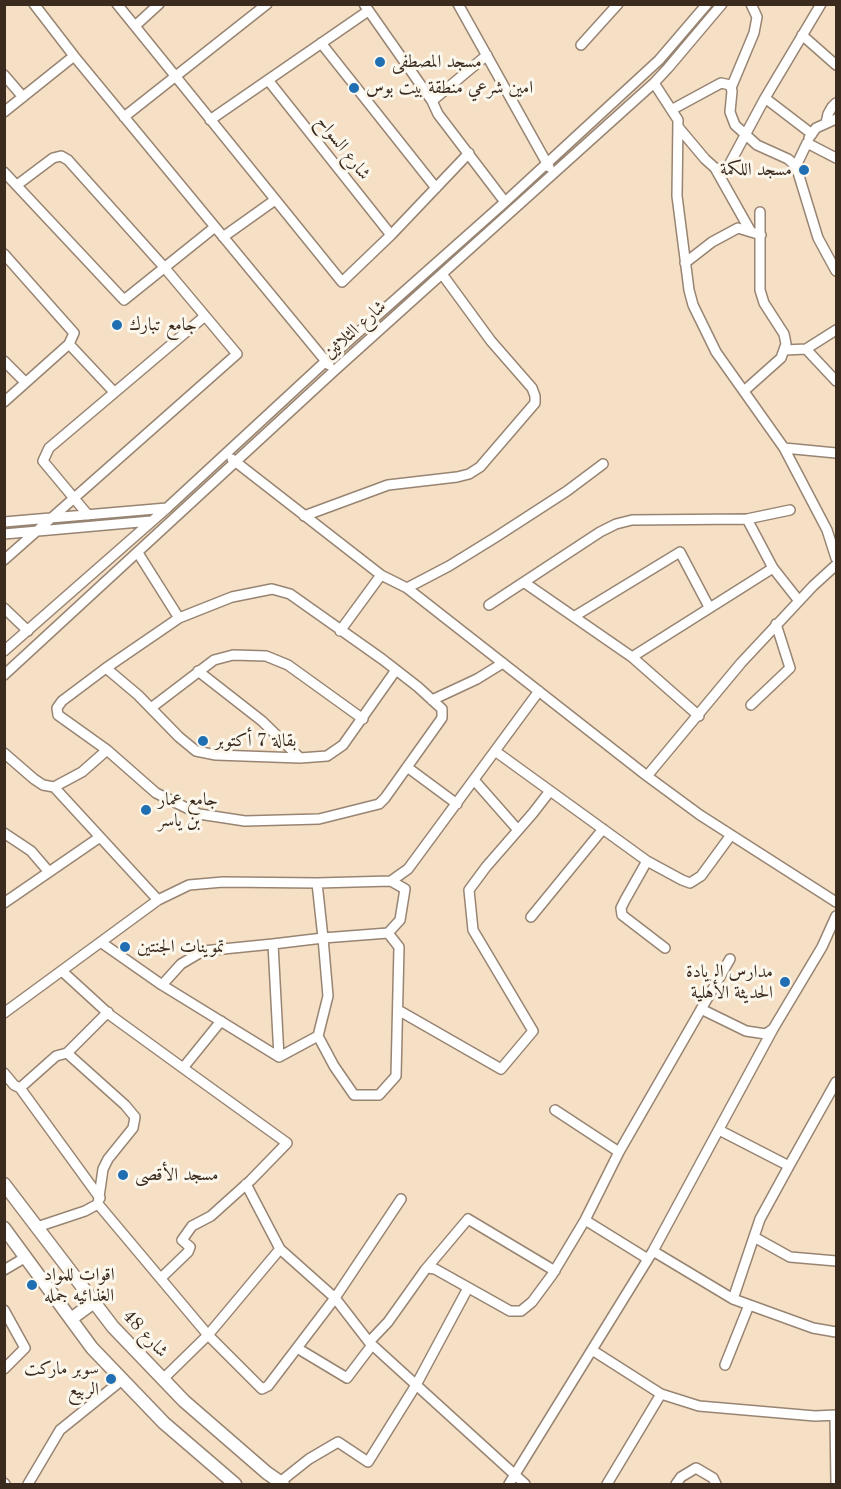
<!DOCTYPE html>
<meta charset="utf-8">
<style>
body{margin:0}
#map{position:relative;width:841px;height:1489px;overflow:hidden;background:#f5dfc5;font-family:"Old Standard TT",serif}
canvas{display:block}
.frame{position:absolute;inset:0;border:6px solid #3b2a1e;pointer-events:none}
</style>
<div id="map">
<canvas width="841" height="1489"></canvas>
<div class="frame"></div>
</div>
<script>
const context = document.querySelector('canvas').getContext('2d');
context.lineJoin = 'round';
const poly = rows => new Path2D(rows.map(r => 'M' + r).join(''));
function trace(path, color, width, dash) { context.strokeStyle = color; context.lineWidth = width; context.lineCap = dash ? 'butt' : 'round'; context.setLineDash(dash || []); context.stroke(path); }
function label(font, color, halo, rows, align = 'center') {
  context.font = font + ' "Old Standard TT",Amiri,serif'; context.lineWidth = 6; context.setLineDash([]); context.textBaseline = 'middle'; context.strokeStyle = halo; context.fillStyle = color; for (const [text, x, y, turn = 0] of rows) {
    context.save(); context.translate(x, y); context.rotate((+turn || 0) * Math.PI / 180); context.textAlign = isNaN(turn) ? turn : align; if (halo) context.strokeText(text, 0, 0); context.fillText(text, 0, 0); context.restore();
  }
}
const minor = poly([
 [34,4,74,56,329,365],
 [117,4,342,282,391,235,469,153],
 [364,4,432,101,438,114,505,202],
 [458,4,549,167],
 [135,26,159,4],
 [802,35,836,65],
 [321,43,436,188],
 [581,45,618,4],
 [4,75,23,97],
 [268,80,391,235],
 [654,83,678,120,677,196,689,290,693,305,716,352,784,448,827,530,836,558],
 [731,88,754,33,757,17,751,4],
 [765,98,812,134],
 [432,101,487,55],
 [673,109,721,83,730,85,732,91,730,112,735,125,757,145,788,159,796,166,818,238,836,271],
 [4,112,74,56],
 [124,117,267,4],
 [210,120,368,11],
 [826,123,828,114,832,107,836,103],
 [679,128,705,159,715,168,723,169,729,165,765,98,821,4],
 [809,138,816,128,836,119],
 [796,166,807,143,836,158],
 [715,168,751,232],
 [4,172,124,300,215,227],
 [223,237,275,200],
 [4,254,74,333,69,344,4,402],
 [685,263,712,242,738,228,761,235],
 [69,344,114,392],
 [806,349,836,330],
 [785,350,806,349,836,381],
 [4,361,25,382],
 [744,391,781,358,786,344,784,334,764,303,760,290,760,212],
 [784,448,836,453],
 [232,459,381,575,407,588,647,776,700,815,836,902],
 [88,515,43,461,49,448,205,316],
 [304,516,388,485,457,477,469,474,480,467,535,403,535,396,532,388,491,341,442,274],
 [747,519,790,510],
 [4,522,167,508],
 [4,534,151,521],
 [138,553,179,618],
 [4,560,237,354,164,267,68,160,61,156,53,158,17,185],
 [525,583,632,657,699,716],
 [407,588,449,566,496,537,567,491,603,464],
 [272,589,290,594,382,659,418,687,442,709,442,718,385,798,379,804,319,819,245,821,199,814,156,793,107,750,58,715,57,708,62,701,106,668,179,618,232,597,272,589],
 [489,605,600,532,616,524,632,520,747,519,773,568],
 [4,608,28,631],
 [575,616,680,552,709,607],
 [340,631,381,575],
 [4,651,167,508,326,361,505,202,659,60,707,4],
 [632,657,773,568,799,601],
 [106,668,138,695,179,737,196,751,216,755,300,758,327,756,343,745,396,670],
 [198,671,262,721,300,758],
 [4,675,334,371,654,83,668,68,722,4],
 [432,700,477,679,503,663],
 [751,705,790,668,776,624],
 [151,708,214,660,233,655,266,656,288,665,363,719],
 [495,751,647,861,682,880,690,883,701,876,731,835],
 [4,753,34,779,43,785,54,787,82,772,107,750],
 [407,767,457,804],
 [647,776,741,663,813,586,836,565],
 [474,780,518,830],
 [54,787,158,900],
 [4,833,31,851,49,872],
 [647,861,625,900,621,908,622,915,665,948],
 [391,881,408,869,539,691],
 [317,883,323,938,328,996,318,1036,279,1057,273,944,323,938,388,933,399,947,396,1076,379,1095,354,1095,334,1066,318,1036],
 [4,903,100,837],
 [531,917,603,829],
 [102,943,162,985,279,1057],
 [63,972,110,1015,183,1068,221,1021],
 [162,985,181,964,203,951,273,944],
 [701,1009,746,1031,766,1034,773,1029,822,947,836,916],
 [398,1010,501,1069,533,1031,473,930,469,890,486,867,533,813,550,791],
 [4,1013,158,900,189,885,223,882,317,883,391,881,405,889,400,920,388,933],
 [773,1029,653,1251,733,1299,813,1328,836,1332],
 [67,1053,108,1012],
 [4,1073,14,1085,20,1088,56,1056,67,1053,125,1105,135,1117,133,1128,108,1159,103,1169,98,1204,85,1211,37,1227],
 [20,1088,100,1198],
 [555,1110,619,1152],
 [719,1130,789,1166,760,1219,733,1299],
 [789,1166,836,1082],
 [246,1184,280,1249],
 [98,1204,208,1335,262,1389,268,1386,335,1298,401,1199],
 [585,1220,648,1259],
 [754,1237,790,1257,836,1261],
 [428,1268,435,1269,510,1311,521,1311,532,1302,552,1275,585,1220,619,1152,730,959],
 [4,1270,26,1257],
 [161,1278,188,1252,190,1247,182,1240,192,1226,211,1216,251,1180,287,1143,183,1068],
 [4,1310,25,1348,4,1369],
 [297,1348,347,1378,372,1345],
 [592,1350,661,1394],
 [725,1365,749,1305],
 [163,1379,208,1335,280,1249,335,1298,369,1342],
 [835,1416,836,1484],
 [280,1482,309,1459,338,1442,368,1462,416,1385,468,1288],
 [4,1483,5,1484],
 [28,1484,60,1430,122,1380],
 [509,1484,653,1251],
 [525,1484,369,1342,388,1322,425,1270,468,1219,555,1271],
 [607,1484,661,1394,699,1406,815,1416,836,1415],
 [676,1484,681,1477,696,1468,713,1478,716,1484]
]);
const major = poly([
 [4,1184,113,1327,184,1401,267,1473,283,1484],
 [4,1228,92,1348,164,1423,235,1484],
 [71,1319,94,1302]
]);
trace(minor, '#988472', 12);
trace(major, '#988472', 15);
trace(minor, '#fff', 9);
trace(major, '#fff', 12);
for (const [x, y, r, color] of [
 [380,62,6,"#1f6fb2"],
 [354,88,6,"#1f6fb2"],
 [804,170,6,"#1f6fb2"],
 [117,325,6,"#1f6fb2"],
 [203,741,6,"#1f6fb2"],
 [146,810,6,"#1f6fb2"],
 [125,947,6,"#1f6fb2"],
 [785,982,6,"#1f6fb2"],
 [123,1175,6,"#1f6fb2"],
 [32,1285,6,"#1f6fb2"],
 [111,1379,6,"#1f6fb2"]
]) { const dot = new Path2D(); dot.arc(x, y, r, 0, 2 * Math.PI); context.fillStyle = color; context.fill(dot); trace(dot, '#fbf7ec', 2); }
label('18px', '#3b2a1e', '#fbf7ec', [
 ["مسجد المصطفى",392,62],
 ["امين شرعي منطقة بيت بوس",366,88],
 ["مسجد اللكمة",792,170,"right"],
 ["جامع تبارك",129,325],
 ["بقالة 7 أكتوبر",215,741],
 ["جامع عمار",158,800],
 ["بن ياسر",158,821],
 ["تموينات الجنتين",137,947],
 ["مدارس الريادة",773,972,"right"],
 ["الحديثة الأهلية",773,993,"right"],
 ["مسجد الأقصى",135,1175],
 ["اقوات للمواد",44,1275],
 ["الغذائيه جمله",44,1296],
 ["سوبر ماركت",99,1369,"right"],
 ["الربيع",99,1390,"right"]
], 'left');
label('18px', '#3b2a1e', '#fbf7ec', [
 ["شارع السواح",343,148,52],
 ["شارع الثلاثين",355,330,-42],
 ["شارع 48",145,1334,47]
]);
</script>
